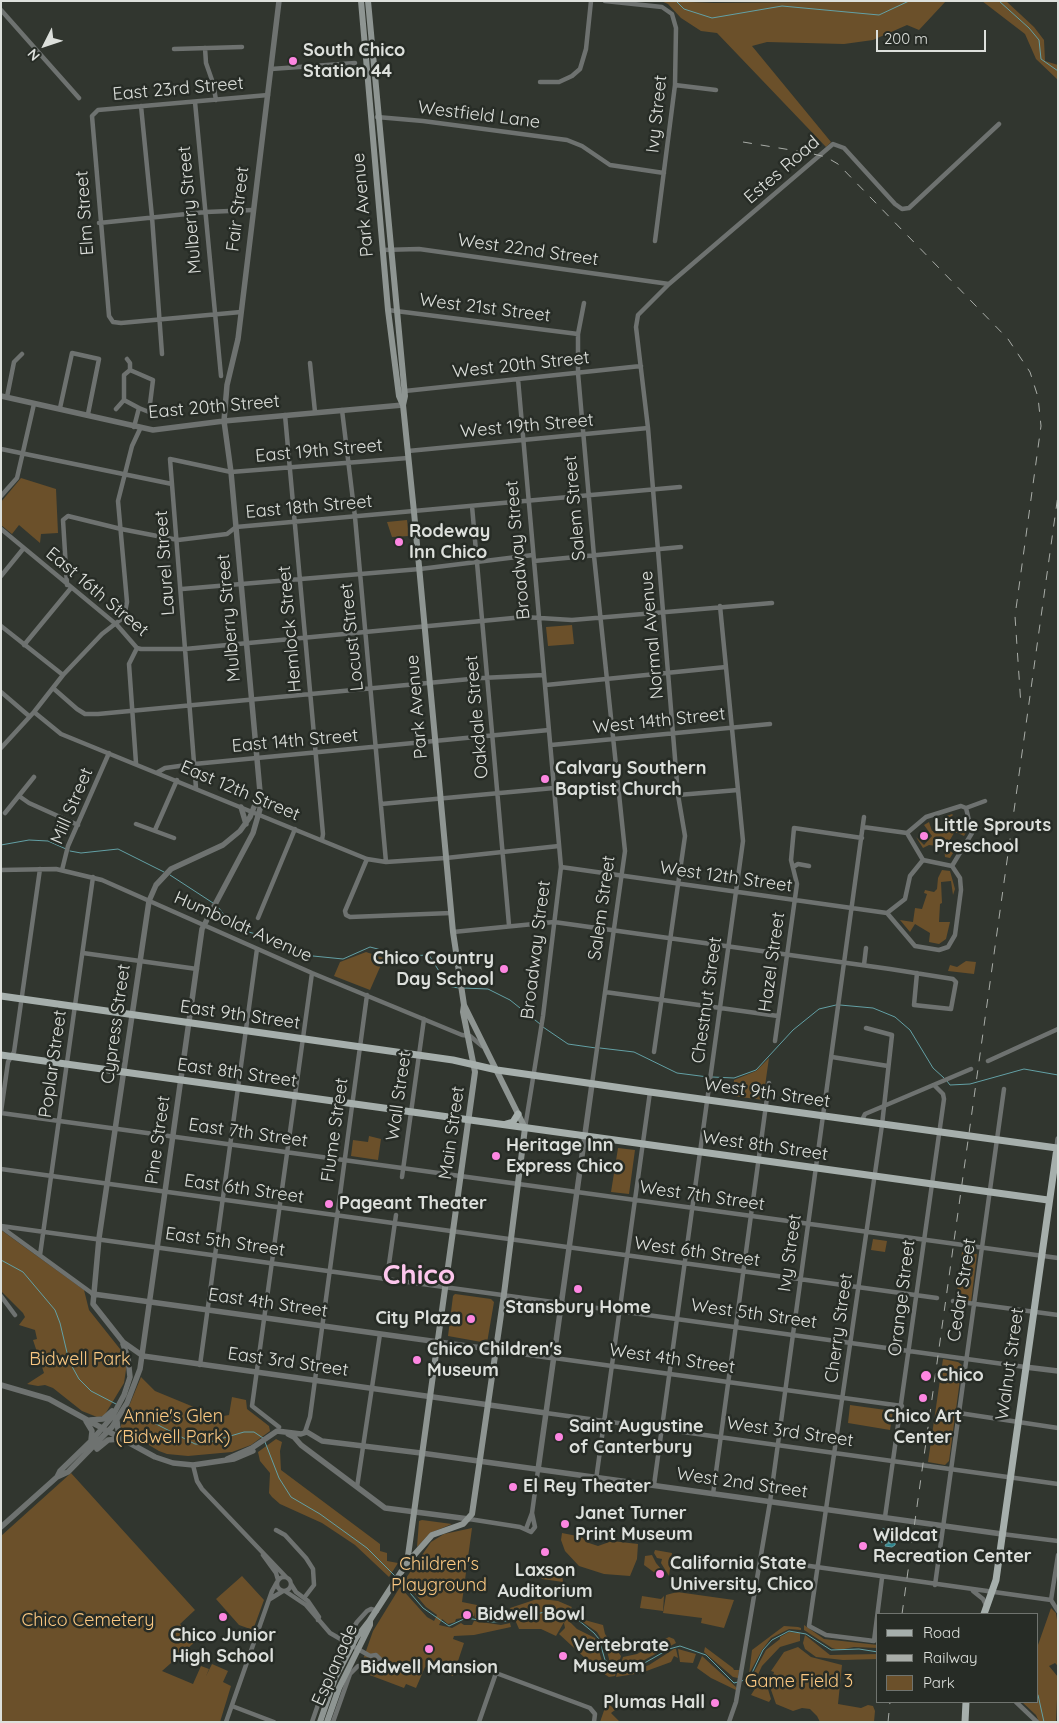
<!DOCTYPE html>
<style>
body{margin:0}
#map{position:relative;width:1059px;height:1723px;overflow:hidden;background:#31362f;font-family:Quicksand,sans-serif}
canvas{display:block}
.frame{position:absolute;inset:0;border:2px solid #dde0dc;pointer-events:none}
.legend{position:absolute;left:876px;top:1613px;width:162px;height:90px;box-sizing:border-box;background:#272c26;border:1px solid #70746f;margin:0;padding:6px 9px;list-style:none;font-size:15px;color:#dde0dc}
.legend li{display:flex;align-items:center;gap:10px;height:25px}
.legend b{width:25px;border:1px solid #70746f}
.north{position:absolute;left:20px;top:20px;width:50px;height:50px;-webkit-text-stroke:4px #272c26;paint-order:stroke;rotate:229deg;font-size:14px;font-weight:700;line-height:20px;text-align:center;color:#dde0dc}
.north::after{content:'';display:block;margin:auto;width:18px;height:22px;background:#dde0dc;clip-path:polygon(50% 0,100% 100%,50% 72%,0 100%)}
.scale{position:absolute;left:876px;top:30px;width:110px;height:22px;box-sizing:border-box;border:2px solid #dde0dc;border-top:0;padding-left:6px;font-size:15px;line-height:18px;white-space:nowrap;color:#dde0dc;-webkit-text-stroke:4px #272c26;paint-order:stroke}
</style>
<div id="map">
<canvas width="1059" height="1723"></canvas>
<div class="frame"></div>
<ul class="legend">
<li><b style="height:6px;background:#a6afac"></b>Road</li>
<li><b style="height:6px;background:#a9ada8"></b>Railway</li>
<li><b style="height:14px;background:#6b502a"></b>Park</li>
</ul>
<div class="north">N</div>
<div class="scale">200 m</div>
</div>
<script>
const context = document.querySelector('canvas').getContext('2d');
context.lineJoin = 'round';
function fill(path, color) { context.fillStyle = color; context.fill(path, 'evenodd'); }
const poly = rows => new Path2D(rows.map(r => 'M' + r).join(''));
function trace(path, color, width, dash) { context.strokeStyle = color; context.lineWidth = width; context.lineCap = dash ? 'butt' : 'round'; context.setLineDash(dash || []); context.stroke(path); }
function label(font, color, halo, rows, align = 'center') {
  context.font = font + ' Quicksand,sans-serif'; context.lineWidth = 5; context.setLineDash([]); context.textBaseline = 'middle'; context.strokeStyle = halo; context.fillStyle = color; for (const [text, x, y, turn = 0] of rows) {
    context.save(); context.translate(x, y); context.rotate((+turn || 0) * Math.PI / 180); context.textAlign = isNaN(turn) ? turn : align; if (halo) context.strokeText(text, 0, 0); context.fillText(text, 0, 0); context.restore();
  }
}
fill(poly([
 [661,1,714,3,946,1,919,30,907,25,873,40,844,44,767,42,752,46,831,142,826,147,717,33,701,31,681,18,668,4],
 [982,1,1006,1,1034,27,1044,40,1045,61,1058,65,1058,80,1036,59,1025,34],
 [21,478,56,489,58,533,41,534,40,543,19,525,12,534,1,525,1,502],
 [407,520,409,536,392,537,387,522],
 [572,625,574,644,548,646,546,627],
 [952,814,953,815,950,818,957,831,966,827,967,831,964,836,958,833,954,833,947,845,947,849,953,853,950,858,945,857,944,847,929,845,923,848,916,837,924,845,932,836,924,825,929,822,932,831,947,826,944,817],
 [942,870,950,871,955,889,953,895,951,881,941,882,942,903,940,904,939,922,950,922,946,939,939,944,929,942,930,933,915,924,910,932,900,920,913,922,915,908,922,909,927,894,924,893,925,890,934,892,937,889,938,878],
 [366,952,384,958,370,990,334,976,340,962],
 [966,961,976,962,974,974,948,971,950,965,957,967],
 [769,1058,763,1100,733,1096,734,1080,756,1071],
 [369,1136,381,1139,378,1160,351,1156,353,1140,368,1142],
 [618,1148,635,1150,629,1194,611,1192],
 [1,1230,84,1290,89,1310,124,1354,127,1363,124,1383,104,1416,97,1417,82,1411,53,1388,45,1385,38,1386,27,1384,44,1373,33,1340,37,1339,35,1330,19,1325,25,1317,23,1313,1,1291],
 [873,1239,887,1241,885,1252,871,1250],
 [962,1252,977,1254,971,1302,956,1300],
 [455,1294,491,1299,494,1302,487,1343,448,1336,453,1296],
 [943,1359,958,1362,962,1365,949,1461,945,1465,928,1462],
 [141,1377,155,1391,218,1417,229,1415,232,1397,246,1400,247,1409,269,1426,270,1431,251,1445,232,1452,188,1456,167,1454,159,1451,120,1428],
 [850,1405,893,1411,890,1430,848,1423],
 [276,1439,282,1442,280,1451,281,1470,380,1544,380,1551,387,1553,387,1561,398,1563,389,1577,355,1545,322,1523,280,1504,272,1497,269,1493,270,1473,260,1461,258,1452],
 [71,1473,195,1610,180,1624,196,1641,162,1671,193,1684,201,1666,209,1669,206,1676,212,1664,228,1671,223,1682,231,1686,220,1722,1,1722,1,1536],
 [422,1520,452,1524,430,1533,417,1547,419,1521],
 [472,1528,462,1602,482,1606,481,1614,490,1615,506,1611,509,1619,492,1621,475,1618,474,1612,474,1616,456,1619,455,1622,448,1624,442,1619,439,1625,452,1628,461,1623,464,1625,472,1625,474,1621,501,1625,510,1623,511,1627,474,1635,454,1636,453,1639,464,1643,453,1676,425,1667,416,1688,406,1684,404,1688,359,1671,373,1631,400,1587,427,1617,434,1621,437,1615,426,1607,404,1581,431,1542,444,1534],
 [562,1533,582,1537,586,1542,598,1546,612,1541,638,1544,637,1559,630,1576,604,1574,579,1566,565,1551,561,1540],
 [655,1550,672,1553,669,1576,661,1563,662,1559,657,1558,654,1553],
 [652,1555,656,1563,666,1575,655,1573,644,1565,645,1556],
 [546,1568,556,1570,562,1574,563,1582,542,1579,540,1575],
 [242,1576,264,1600,253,1630,239,1625,216,1599],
 [677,1592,734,1600,724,1628,701,1623,702,1618,663,1613,666,1595],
 [642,1596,661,1599,664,1596,663,1611,640,1608],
 [542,1599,558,1601,572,1607,567,1615,554,1610,567,1617,556,1636,541,1629,519,1629,510,1608,534,1600],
 [1051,1608,1056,1613,1058,1626,1058,1666,1055,1663,1049,1666,1058,1677,1056,1722,1039,1722,1036,1715,1022,1702,1038,1702,1038,1645],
 [577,1618,603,1625,605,1634,621,1656,618,1666,610,1663,606,1647,597,1632],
 [567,1619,577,1629,595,1638,602,1661,606,1667,616,1672,615,1676,609,1677,598,1670,559,1634,565,1628,564,1623],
 [804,1625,824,1639,878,1645,878,1648,854,1647,839,1650,832,1648,804,1630],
 [784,1626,798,1627,801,1628,801,1630,789,1629,771,1638,762,1650,749,1674,752,1650],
 [789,1632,800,1633,800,1641,780,1647,762,1666,754,1683,756,1678,752,1676,766,1650,780,1639,780,1637],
 [805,1635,830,1655,878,1654,878,1659,843,1660,816,1657,805,1649,803,1643],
 [669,1637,674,1639,676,1643,635,1665,620,1667,623,1657,637,1654],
 [705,1647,733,1668,734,1670,739,1670,738,1678,733,1677,704,1652],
 [798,1647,811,1657,842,1665,838,1704,861,1708,868,1705,873,1706,875,1711,874,1722,820,1722,817,1716,810,1709,802,1708,793,1711,776,1704,770,1687,774,1672,771,1671,784,1652],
 [674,1649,676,1649,678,1658,674,1656,671,1662,641,1673,616,1677,617,1673,628,1673,649,1665],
 [678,1649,696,1654,693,1663,680,1662],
 [702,1656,736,1687,736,1690,711,1678,697,1668],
 [758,1684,768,1689,771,1699,769,1702,751,1695],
 [607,1702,615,1710,611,1713,620,1722,600,1722]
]), '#6b502a');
const water = poly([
 [883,1529,897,1531,895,1545,892,1547,885,1546,886,1544,893,1543,881,1542,883,1529]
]);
fill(water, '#2f858e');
trace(water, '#63a0a5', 1);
trace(poly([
 [676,1,684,9,712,18,782,6,879,15,909,1],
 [999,1,1029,28,1039,40,1041,59,1058,71],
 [1,845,29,840,48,841,66,849],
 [70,851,81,853,118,849,164,872],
 [170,875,213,903],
 [218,907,233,926,242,930,283,942,301,952,313,956,343,959,370,947,405,956,429,955,447,984,452,987,459,988],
 [463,988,488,989,510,1000,540,1024],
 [840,1005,873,1008,895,1017,910,1030,933,1068,944,1078],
 [543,1027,568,1044,596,1048],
 [600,1048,634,1052,677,1073,708,1077],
 [712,1077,734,1078,756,1070,793,1030,819,1009,836,1005],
 [947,1081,950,1085,970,1084,1024,1069,1058,1075],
 [1,1260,23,1272,55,1310,60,1323,69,1361,79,1379,91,1391,116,1404],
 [127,1409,195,1444,203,1444,244,1432,254,1432,263,1438],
 [265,1442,279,1478,291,1497,320,1514,367,1548,395,1576],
 [398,1579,423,1608,449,1626,466,1618,493,1622,507,1621,553,1610,577,1619,594,1633,599,1639,605,1660,613,1666,628,1669,641,1665,669,1649,680,1646,706,1655,734,1683,738,1682],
 [742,1681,751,1675,763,1650,772,1640,789,1631,806,1634,831,1650,859,1649,878,1652],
 [1038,1695,1044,1722]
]), '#63a0a5', 1);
trace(poly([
 [605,1,662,7,672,14,676,28,675,85,655,241],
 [1,10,79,98],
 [205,48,206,63,213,83,216,100],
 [174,49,242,47],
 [271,69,355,63],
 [540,82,559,82,572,76,580,69,586,49,591,1],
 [675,85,716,90],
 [195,102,221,376],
 [141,106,152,217,162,354],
 [377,117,423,121,567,140,582,146,610,165,664,173],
 [99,223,206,212,253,210],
 [382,250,419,249,669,284],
 [584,303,578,334,578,373,594,556,625,851,592,1084],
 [388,310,578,334],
 [241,312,121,323,113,322,109,316,92,116,98,110,268,95],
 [127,359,130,363,130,370],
 [310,363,315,412],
 [130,370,153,380,149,412,139,408,134,427],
 [130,370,124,375,124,400,139,408],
 [518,379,561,867,543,1016,525,1128],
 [405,391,641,366],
 [7,397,14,362,22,354],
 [60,408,72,353,99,359,88,414],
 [116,409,124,400],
 [342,410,355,517,386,862],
 [285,415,323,834,322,840],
 [1,449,172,484],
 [408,451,648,428],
 [1,496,17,478,34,404],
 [472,506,509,925],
 [1,529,117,625,137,648,141,649,185,649,524,617,572,620,772,603],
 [534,561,681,547],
 [1,576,23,549],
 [67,585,63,520,68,516,121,529,178,540,227,534,236,527,680,487],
 [182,589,420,569,533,555],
 [1,626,63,675],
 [24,645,71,588],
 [546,685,726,667],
 [53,688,77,709,85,714,98,714,481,678,544,675],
 [1,692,29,716],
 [34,712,61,734,367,859,386,862,446,858,559,846],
 [551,745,770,724],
 [1,748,34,712,63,675,102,634,124,617,127,602,118,501,132,446,140,429],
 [136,763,129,664,137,648],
 [158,772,165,768,194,764,549,730],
 [196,788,170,459,231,472,408,458],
 [678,795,738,790],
 [19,796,29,803,78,825],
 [381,804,554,788],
 [966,808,985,801],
 [5,813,34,777],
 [136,824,174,838],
 [863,827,907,833,926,817,961,806,966,808,972,833,952,866,923,860,907,833],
 [155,830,177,780],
 [367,859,345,911,346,915,350,917,451,913],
 [561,867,887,913],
 [793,867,798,864,809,866],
 [1,870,56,869,102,880,312,973,462,1035,470,1036,482,1046],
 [62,870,68,846,109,753],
 [887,913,915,946,939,950,948,947,955,935,961,890,960,878,952,866],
 [887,913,905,899,910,876,923,860],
 [258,918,295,829],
 [453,932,554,922,890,969,953,979,956,982,951,1009,914,1005,917,973],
 [83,953,197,969],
 [864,965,866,948],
 [605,992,778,1016],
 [866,1028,892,1035,882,1125,809,1626,826,1635,874,1641,882,1578],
 [775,1041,797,884,791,860,794,828,862,838],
 [654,1052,685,836,678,795,648,428,636,327,638,315,669,284,833,144,844,148,895,204,902,209,909,208,999,124],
 [832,1057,888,1066],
 [988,1061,1058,1029],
 [1,1112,8,1062,14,1052,40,869],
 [1,1113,1058,1258],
 [861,1122,865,1114,971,1069],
 [1,1169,937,1298],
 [402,1177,424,1019],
 [1,1226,1025,1367],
 [1,1227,93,1294],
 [40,1255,93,877],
 [387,1278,396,1215],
 [1,1296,15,1315],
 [953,1301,1058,1315],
 [554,1358,902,1406],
 [200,1365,257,949],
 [546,1413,1058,1484],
 [959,1413,1058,1428],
 [279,1427,252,1406,312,973],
 [305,1432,310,1417,367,995],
 [193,1465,197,1481,202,1489,286,1577],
 [654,1485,743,841,720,606],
 [357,1487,380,1334],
 [595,1487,650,1092],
 [713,1494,769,1083],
 [885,1517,944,1099,943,1094,934,1085],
 [469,1519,520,1527,531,1532,535,1527,532,1513],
 [526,1529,532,1513,538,1470],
 [276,1530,285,1535,306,1558,313,1569,314,1585,304,1598],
 [1002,1534,1058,1541],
 [263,1555,276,1573,278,1580],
 [760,1559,1051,1600],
 '277 1584a7 7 0 1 1 14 0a7 7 0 1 1-14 0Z',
 [291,1584,296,1592,308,1601,319,1617,318,1620],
 [935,1585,1004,1089],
 [285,1591,306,1605,330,1633,370,1656,376,1655,380,1659,378,1666,358,1666,350,1674,333,1722],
 [973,1591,983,1599,987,1607],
 [270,1599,283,1591],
 [1051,1600,1058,1555],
 [1051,1600,1058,1611],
 [1016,1702,1037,1722],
 [232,1706,274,1722],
 [226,1722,272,1591,277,1582],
 [312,1722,329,1673,345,1642,357,1622,367,1611,371,1609,377,1611],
 [479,1722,496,1673,590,1708,595,1714,594,1722],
 [729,1722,736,1702,770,1502,864,817]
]), '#6e7270', 4.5);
trace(poly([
 [279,1,238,339,227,385,224,421,231,472,260,792,250,817,240,831,223,845,171,869,156,885,149,901,99,1238,93,1304,123,1342,143,1356,546,1413],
 [1,396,153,430,224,421,403,405],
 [241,807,246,824],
 [1057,1148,1058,1139],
 [93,1294,554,1358],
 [1025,1367,1058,1371],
 [1,1385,49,1399,155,1457,173,1463,193,1465,234,1459,253,1451],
 [90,1420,103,1419,112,1411],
 [86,1421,92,1431,91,1440],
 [117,1421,118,1430,124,1439],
 [288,1434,294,1437,301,1445,385,1508,469,1519],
 [97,1449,108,1440,120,1439],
 [227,1459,252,1448,277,1431,301,1434,307,1432,322,1441,421,1453,1002,1534],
 [538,1470,592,1084],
 [57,1477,68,1472,112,1427,127,1403,140,1369,202,929,253,833,260,809,260,792],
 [1,1527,57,1477,60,1471,92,1440,112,1417,124,1395,130,1377,128,1358,123,1344]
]), '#6e7270', 5.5);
trace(poly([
 [361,1,388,310,399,396,403,405,414,512,453,932,464,1005,463,1012,475,1072,407,1563],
 [368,1,405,396,403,405],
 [320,1722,335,1678,356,1638,370,1620,407,1563,432,1535,463,1524,472,1514,504,1294,525,1128,464,1005],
 [327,1722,339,1688,370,1625,370,1620]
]), '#8e9592', 6);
trace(poly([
 [1,996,453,1060,497,1070,650,1092,1057,1148,996,1580,984,1614],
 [1,1055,1048,1200],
 [506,1124,513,1122,518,1114],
 [965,1722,966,1702]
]), '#a6afac', 7);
trace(poly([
 [743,142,809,153,826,157,838,164,1008,339,1030,372,1038,397,1041,426,1015,616,1021,706],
 [902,1614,1058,495],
 [888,1722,890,1702]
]), '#a9ada8', 1, [9, 9]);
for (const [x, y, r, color] of [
 [293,61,5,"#fd86e1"],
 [399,542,5,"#fd86e1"],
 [545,779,5,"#fd86e1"],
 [924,836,5,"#fd86e1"],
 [504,969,5,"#fd86e1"],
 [496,1156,5,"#fd86e1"],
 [329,1204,5,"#fd86e1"],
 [578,1289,5,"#fd86e1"],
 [471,1319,5,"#fd86e1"],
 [417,1360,5,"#fd86e1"],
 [926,1376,6,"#fd86e1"],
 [923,1398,5,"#fd86e1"],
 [559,1437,5,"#fd86e1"],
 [513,1487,5,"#fd86e1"],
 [565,1524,5,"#fd86e1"],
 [863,1546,5,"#fd86e1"],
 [545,1552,5,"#fd86e1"],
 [660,1574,5,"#fd86e1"],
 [467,1615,5,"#fd86e1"],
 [223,1617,5,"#fd86e1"],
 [429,1649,5,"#fd86e1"],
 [563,1656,5,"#fd86e1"],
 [715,1703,5,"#fd86e1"]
]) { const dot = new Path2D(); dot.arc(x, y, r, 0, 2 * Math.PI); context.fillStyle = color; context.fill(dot); trace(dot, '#272c26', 2); }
label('bold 18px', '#dde0dc', '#272c26', [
 ["South Chico",303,51],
 ["Station 44",303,72],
 ["Rodeway",409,532],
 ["Inn Chico",409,553],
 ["Calvary Southern",555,769],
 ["Baptist Church",555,790],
 ["Little Sprouts",934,826],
 ["Preschool",934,847],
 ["Chico Country",494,959,"right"],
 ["Day School",494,980,"right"],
 ["Heritage Inn",506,1146],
 ["Express Chico",506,1167],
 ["Pageant Theater",339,1204],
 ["Stansbury Home",578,1308,"center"],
 ["City Plaza",461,1319,"right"],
 ["Chico Children's",427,1350],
 ["Museum",427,1371],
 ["Chico",937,1376],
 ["Chico Art",923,1417,"center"],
 ["Center",923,1438,"center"],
 ["Saint Augustine",569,1427],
 ["of Canterbury",569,1448],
 ["El Rey Theater",523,1487],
 ["Janet Turner",575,1514],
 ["Print Museum",575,1535],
 ["Wildcat",873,1536],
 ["Recreation Center",873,1557],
 ["California State",670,1564],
 ["University, Chico",670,1585],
 ["Laxson",545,1571,"center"],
 ["Auditorium",545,1592,"center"],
 ["Bidwell Bowl",477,1615],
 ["Chico Junior",223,1636,"center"],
 ["High School",223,1657,"center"],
 ["Vertebrate",573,1646],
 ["Museum",573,1667],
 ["Bidwell Mansion",429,1668,"center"],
 ["Plumas Hall",705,1703,"right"]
], 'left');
label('18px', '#dde0dc', '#272c26', [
 ["East 23rd Street",178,89,-5],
 ["Ivy Street",657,114,-84],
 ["Westfield Lane",479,115,7],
 ["Estes Road",782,170,-41],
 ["Park Avenue",363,205,-95],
 ["Fair Street",238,209,-83],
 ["Mulberry Street",190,210,-95],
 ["Elm Street",85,213,-94],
 ["West 22nd Street",528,250,8],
 ["West 21st Street",485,308,7],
 ["West 20th Street",521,365,-6],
 ["East 20th Street",214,407,-5],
 ["West 19th Street",527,426,-5],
 ["East 19th Street",319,451,-5],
 ["East 18th Street",309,507,-5],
 ["Salem Street",575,508,-95],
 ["Broadway Street",518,550,-95],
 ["Laurel Street",165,563,-94],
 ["East 16th Street",97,592,40],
 ["Mulberry Street",229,618,-95],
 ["Hemlock Street",290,629,-95],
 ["Normal Avenue",652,635,-95],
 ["Locust Street",352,637,-96],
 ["Park Avenue",417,707,-95],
 ["Oakdale Street",477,717,-95],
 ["West 14th Street",659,721,-6],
 ["East 14th Street",295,741,-5],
 ["East 12th Street",240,791,23],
 ["Mill Street",72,806,-67],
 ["West 12th Street",726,877,8],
 ["Salem Street",602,908,-82],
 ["Humboldt Avenue",243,927,24],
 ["Broadway Street",536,950,-83],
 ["Hazel Street",772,962,-82],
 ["Chestnut Street",707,1000,-82],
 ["East 9th Street",240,1015,8],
 ["Cypress Street",116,1024,-82],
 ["Poplar Street",53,1064,-82],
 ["East 8th Street",237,1073,8],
 ["West 9th Street",767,1093,8],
 ["Wall Street",399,1096,-82],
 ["Flume Street",335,1130,-82],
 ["East 7th Street",248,1133,8],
 ["Main Street",452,1133,-82],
 ["Pine Street",158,1140,-82],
 ["West 8th Street",765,1146,8],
 ["East 6th Street",244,1189,8],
 ["West 7th Street",702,1196,8],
 ["East 5th Street",225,1242,8],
 ["West 6th Street",697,1252,8],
 ["Ivy Street",790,1253,-82],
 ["Cedar Street",962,1290,-81],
 ["Orange Street",902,1298,-83],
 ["East 4th Street",268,1303,8],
 ["West 5th Street",754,1314,8],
 ["Cherry Street",839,1328,-82],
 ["West 4th Street",672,1359,8],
 ["East 3rd Street",288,1362,8],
 ["Walnut Street",1010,1364,-82],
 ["West 3rd Street",790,1432,8],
 ["West 2nd Street",742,1483,8],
 ["Esplanade",335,1665,-66]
]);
label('18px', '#fbc882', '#272c26', [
 ["Bidwell Park",80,1360],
 ["Annie's Glen",173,1417],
 ["(Bidwell Park)",173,1438],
 ["Children's",439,1565],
 ["Playground",439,1586],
 ["Chico Cemetery",88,1621],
 ["Game Field 3",799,1682]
]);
label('bold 28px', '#fdc6ed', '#272c26', [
 ["Chico",419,1276]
]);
</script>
